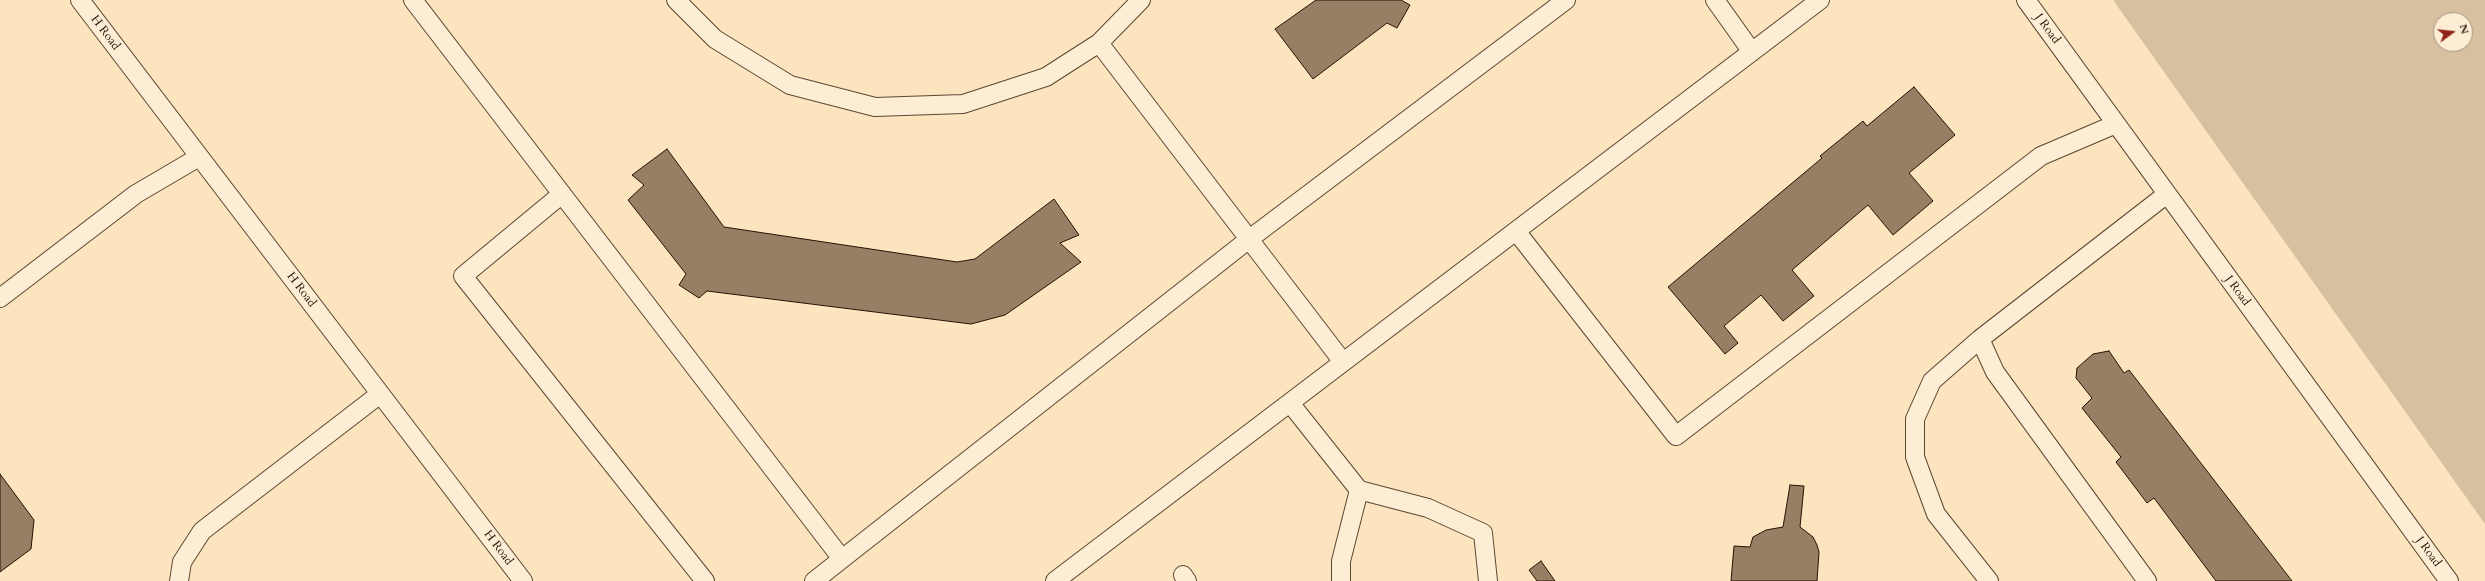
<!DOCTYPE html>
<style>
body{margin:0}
#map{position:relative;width:2485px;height:581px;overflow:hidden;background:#fce4bf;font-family:Cardo,serif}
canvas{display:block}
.north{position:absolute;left:2433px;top:12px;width:40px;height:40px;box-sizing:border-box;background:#fdedd5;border:1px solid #a79681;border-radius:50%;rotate:75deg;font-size:11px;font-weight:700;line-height:16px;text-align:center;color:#251303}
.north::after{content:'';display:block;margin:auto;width:14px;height:18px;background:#8f2418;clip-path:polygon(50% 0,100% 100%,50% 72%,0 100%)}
</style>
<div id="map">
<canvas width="2485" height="581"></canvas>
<div class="north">N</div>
</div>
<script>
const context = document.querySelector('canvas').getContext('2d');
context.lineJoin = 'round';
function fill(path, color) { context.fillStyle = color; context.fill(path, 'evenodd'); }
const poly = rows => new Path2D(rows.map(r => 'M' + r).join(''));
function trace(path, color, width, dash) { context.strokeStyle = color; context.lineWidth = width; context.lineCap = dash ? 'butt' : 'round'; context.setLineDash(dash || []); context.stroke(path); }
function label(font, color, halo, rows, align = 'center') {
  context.font = font + ' Cardo,serif'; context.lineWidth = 4; context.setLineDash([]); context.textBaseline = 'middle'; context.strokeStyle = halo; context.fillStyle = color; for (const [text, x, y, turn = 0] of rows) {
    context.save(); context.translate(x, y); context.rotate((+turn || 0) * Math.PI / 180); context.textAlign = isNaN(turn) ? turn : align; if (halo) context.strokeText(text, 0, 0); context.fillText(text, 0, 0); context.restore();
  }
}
fill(poly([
 [2113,0,2485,0,2485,524],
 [2441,20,2465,20,2465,44,2441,44]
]), '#d7c09f');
const building = poly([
 [1316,0,1401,0,1410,5,1397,28,1387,23,1313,79,1275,29,1316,0],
 [1914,87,1955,135,1909,173,1933,201,1893,235,1868,205,1792,270,1814,296,1783,321,1761,295,1724,326,1738,343,1725,354,1668,287,1822,158,1820,156,1863,121,1867,126,1914,87],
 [667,149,724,227,957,262,975,259,1054,199,1079,235,1060,243,1081,262,1005,315,971,324,707,291,699,298,679,285,686,274,628,200,644,185,632,175,667,149],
 [2109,351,2124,373,2129,370,2292,581,2216,581,2154,498,2147,503,2116,462,2121,457,2082,408,2092,398,2076,378,2077,368,2093,354,2109,351],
 [0,474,34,520,31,549,0,572,0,474],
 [1790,485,1804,486,1800,527,1813,537,1817,545,1819,552,1817,581,1731,581,1734,546,1750,547,1753,537,1766,530,1783,527,1790,485],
 [1541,561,1555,581,1537,581,1529,570,1541,561]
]);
fill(building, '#958065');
trace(building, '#251303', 1);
const service = poly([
 [80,0,523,581],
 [413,0,842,559,1248,240,1566,0],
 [676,0,715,39,790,85,875,107,963,104,1046,77,1099,43,1141,0],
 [1715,0,1752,52],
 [2026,0,2449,581],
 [1099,43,1343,362],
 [562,194,463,276,705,581],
 [1516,231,1676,436,2041,156,2116,124],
 [0,298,136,194,199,157],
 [1980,339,1932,381,1915,419,1915,457,1936,514,1989,581],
 [1290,403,1359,490,1341,561,1341,581],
 [1359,490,1428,508,1483,533,1488,581],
 [1183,575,1187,581],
 [179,581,182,562,202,531,380,394],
 [814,581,842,559],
 [1055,581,1820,0],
 [2147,581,1995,372,1980,339,2167,194]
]);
trace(service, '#5b4732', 20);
trace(service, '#fdedd5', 18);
label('12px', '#251303', '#fdedd5', [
 ["J Road",2047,29,54],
 ["H Road",105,33,53],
 ["H Road",301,290,53],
 ["J Road",2237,291,54],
 ["H Road",498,548,53],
 ["J Road",2428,552,54]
]);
</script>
